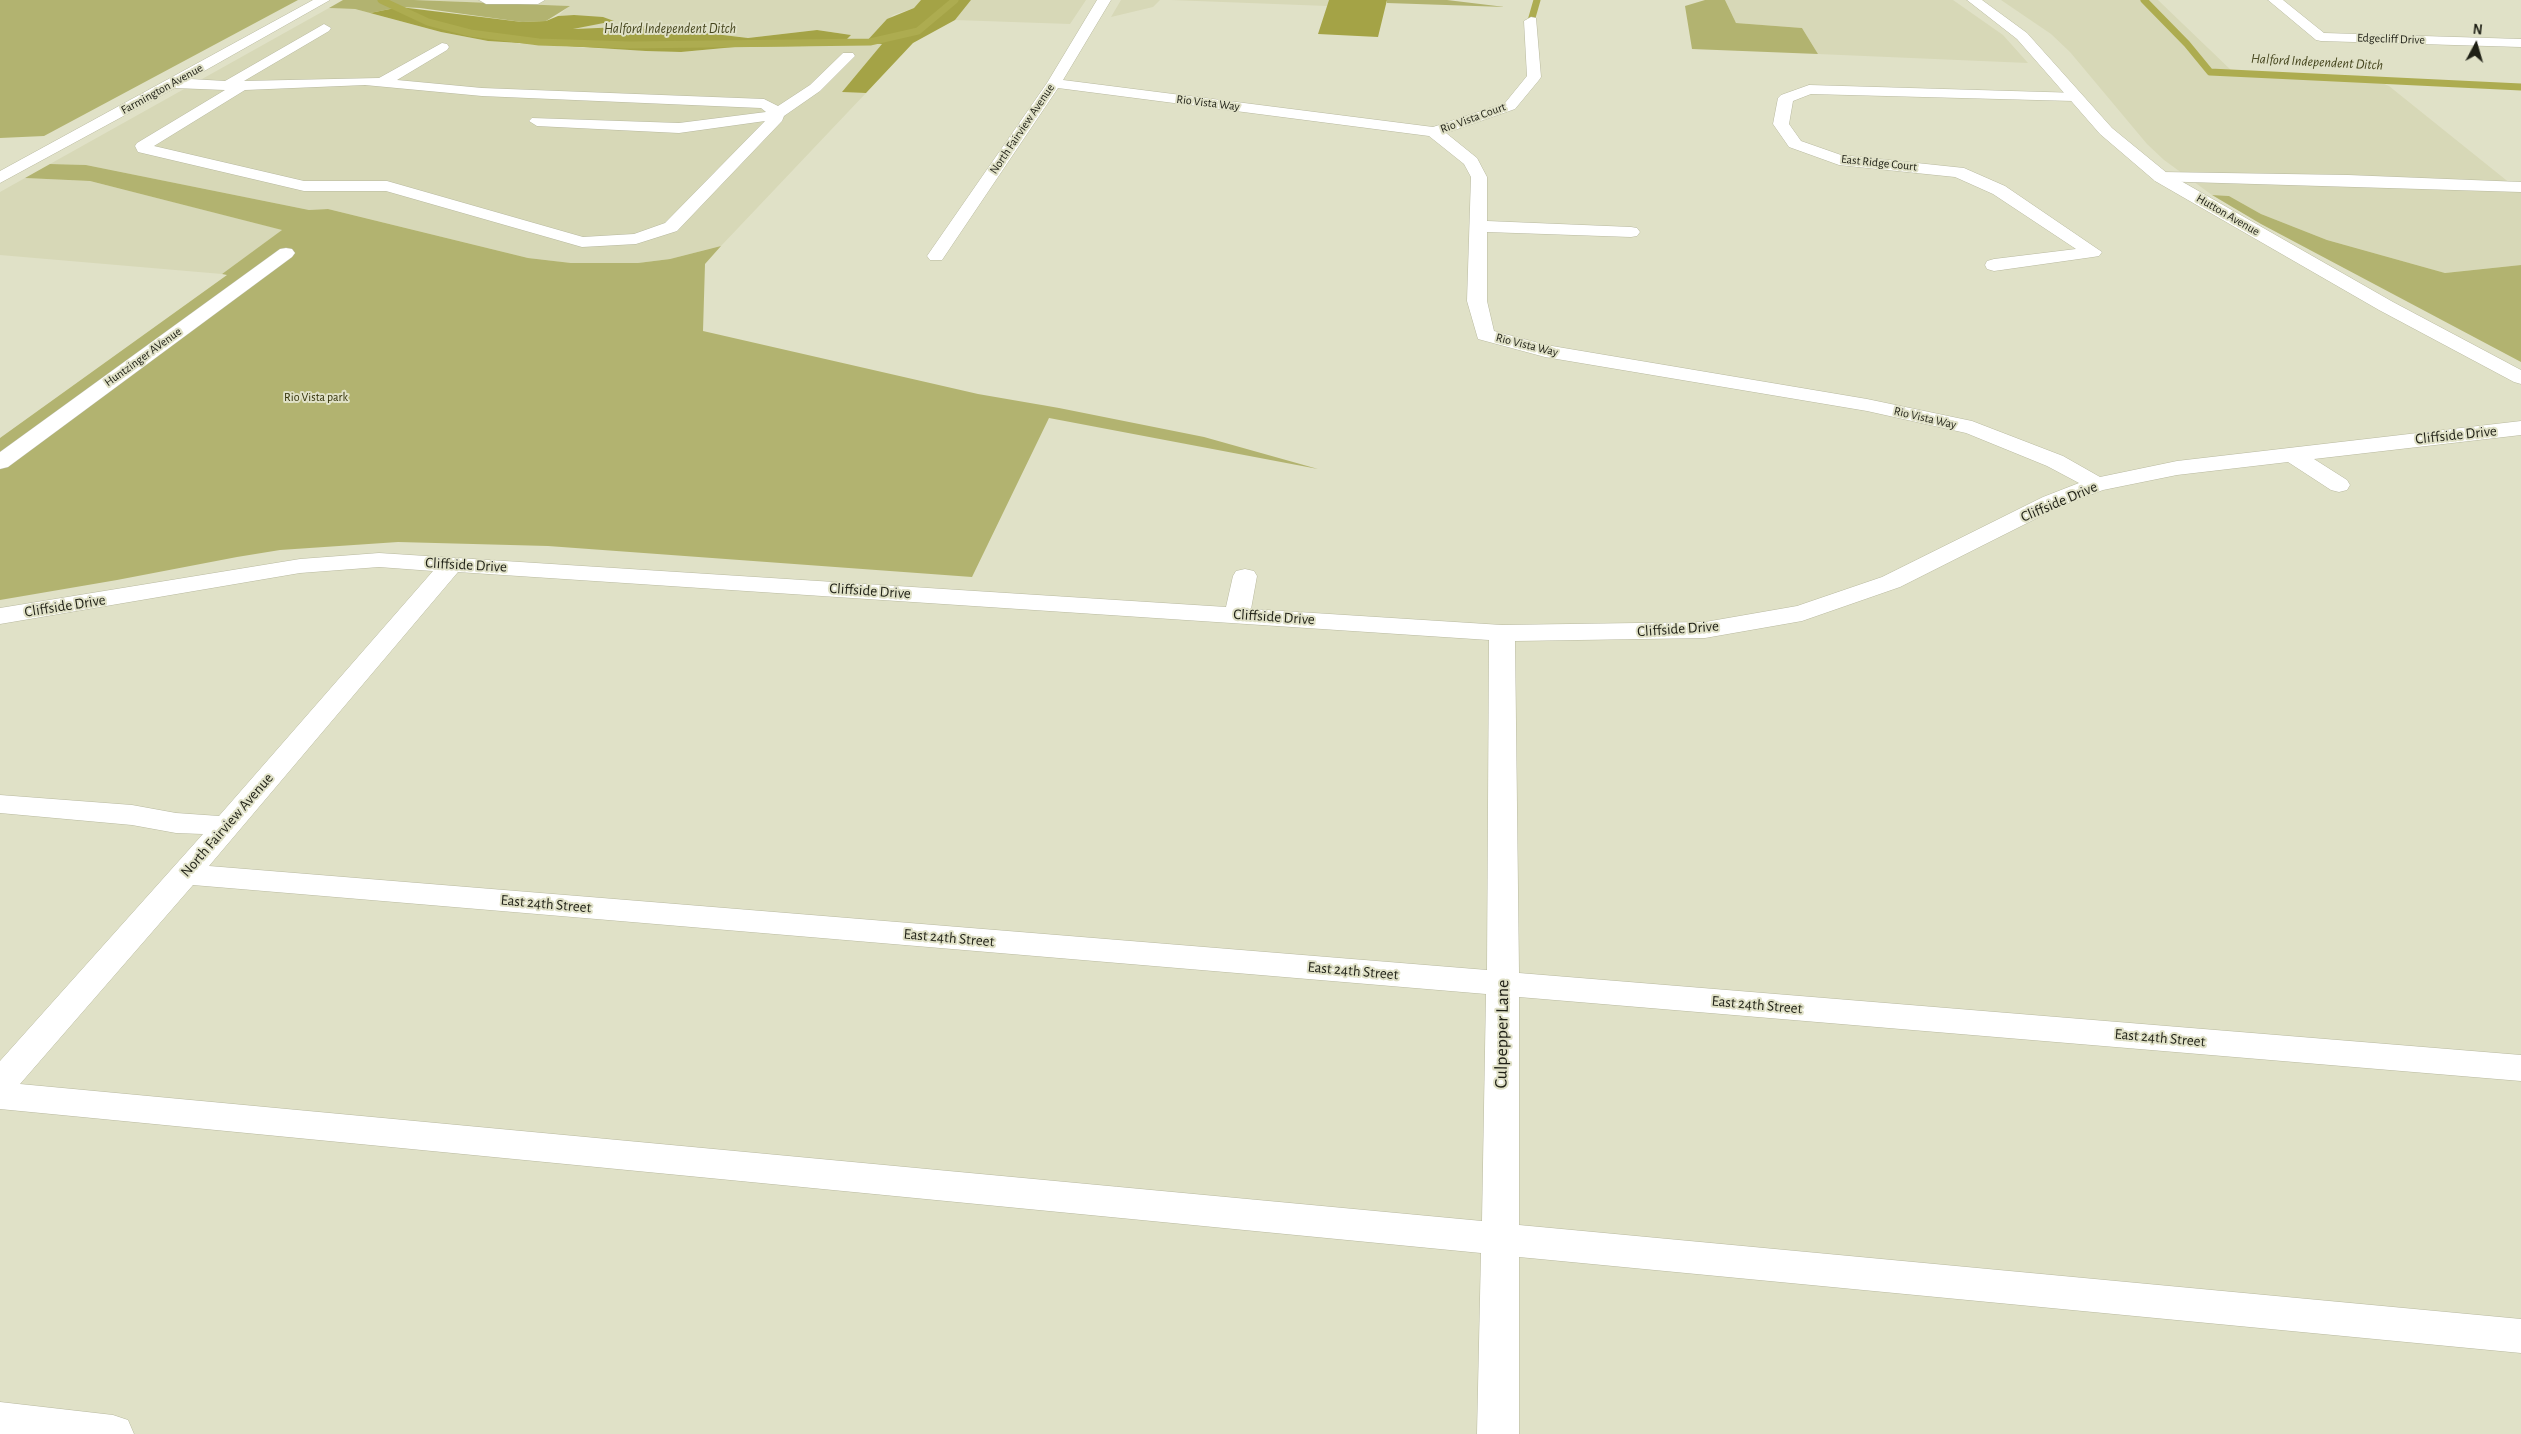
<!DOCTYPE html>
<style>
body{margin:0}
#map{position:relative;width:2521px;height:1434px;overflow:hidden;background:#e0e1c7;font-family:"Alegreya Sans",sans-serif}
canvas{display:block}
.north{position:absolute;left:2451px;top:20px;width:50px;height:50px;-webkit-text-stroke:4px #e0e1c7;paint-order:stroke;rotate:6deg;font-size:14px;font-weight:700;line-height:20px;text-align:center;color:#1e1f15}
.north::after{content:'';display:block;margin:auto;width:18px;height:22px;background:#1e1f15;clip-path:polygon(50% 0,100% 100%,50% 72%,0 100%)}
</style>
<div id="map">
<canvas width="2521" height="1434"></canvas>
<div class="north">N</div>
</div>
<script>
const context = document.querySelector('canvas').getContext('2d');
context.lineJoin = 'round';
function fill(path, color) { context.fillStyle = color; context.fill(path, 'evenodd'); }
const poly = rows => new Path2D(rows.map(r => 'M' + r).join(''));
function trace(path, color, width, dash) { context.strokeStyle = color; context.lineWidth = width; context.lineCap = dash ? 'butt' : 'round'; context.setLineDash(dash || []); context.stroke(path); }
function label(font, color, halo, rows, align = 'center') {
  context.font = font + ' "Alegreya Sans",sans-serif'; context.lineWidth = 4; context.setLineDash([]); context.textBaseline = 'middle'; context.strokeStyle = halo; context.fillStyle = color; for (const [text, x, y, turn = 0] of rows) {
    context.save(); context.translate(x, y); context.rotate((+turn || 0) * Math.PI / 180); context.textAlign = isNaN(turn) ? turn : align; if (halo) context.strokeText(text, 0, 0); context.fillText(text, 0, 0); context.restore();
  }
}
fill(poly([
 [414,0,921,0,914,8,893,15,865,43,883,44,843,92,866,93,721,246,670,259,638,263,571,263,528,258,328,209,309,210,86,165,50,164,329,8,355,9,441,32,488,41,570,47,681,52,735,47,809,46,851,35,817,30,748,38,647,26,569,29,612,21,574,15,558,16,569,6],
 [971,0,1086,0,1070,24,955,20],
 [1121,0,1160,0,1153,7,1111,17],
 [1171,0,1329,0,1327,6],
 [1725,0,1953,0,2003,35,2028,63,1818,54,1802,28,1736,23],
 [2001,0,2158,0,2233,72,2366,76,2389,86,2521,192,2521,265,2445,273,2327,240,2261,214,2229,196,2212,195,2164,160,2147,144,2070,52,2051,34],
 [25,178,90,181,283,230,222,274,0,255,0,192]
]), '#d7d8b7');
fill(poly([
 [0,0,298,0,44,136,0,138],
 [343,0,414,0,570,6,546,21,522,22,420,8,400,7,370,13,355,9,329,8],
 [1387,0,1447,0,1505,7,1387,3],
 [1705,0,1725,0,1736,23,1802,28,1818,54,1692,49,1685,6],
 [50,164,86,165,309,210,328,209,528,258,571,263,638,263,670,259,721,246,705,264,703,331,978,394,1059,408,1204,437,1318,469,1049,418,972,577,548,546,398,542,280,550,237,557,117,580,0,600,0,438,227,275,222,274,282,230,90,181,25,178],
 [2212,195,2229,196,2261,214,2327,240,2445,273,2521,265,2521,362,2261,224]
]), '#b2b370');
fill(poly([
 [921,0,971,0,955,20,913,43,866,93,842,92,882,44,865,43,887,19,914,8],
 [1329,0,1387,0,1378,37,1318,34],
 [400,7,522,22,546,21,558,16,574,15,603,17,614,21,573,29,647,26,748,38,817,30,851,35,847,39,809,46,735,47,681,52,646,51,488,41,441,32,370,13]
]), '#a4a346');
trace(poly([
 [381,0,428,22,470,33,539,42,630,45,870,42,918,31,955,0],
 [2144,0,2187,44,2210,72,2521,87],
 [1531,21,1537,0]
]), '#adac50', 7);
const minor = poly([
 [313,0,330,0,190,79,225,81,324,24,331,28,329,31,244,81,379,78,442,43,447,44,449,47,447,50,397,80,482,88,764,99,778,106,810,85,843,53,853,53,855,56,820,91,784,116,782,121,677,231,636,244,582,247,386,191,304,191,138,152,135,146,137,143,225,90,175,88,0,183,0,171,313,0],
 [365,85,482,96,761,108,766,112,679,123,532,118,529,121,537,126,679,133,765,121,665,223,634,234,583,237,387,181,304,181,154,146,245,90,365,85],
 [479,0,545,0,538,4,486,4,479,0],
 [1097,0,1111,0,1063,80,1433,127,1505,103,1527,76,1524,21,1531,17,1536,18,1541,77,1539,80,1515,109,1446,133,1477,158,1487,177,1487,221,1631,227,1637,228,1640,232,1637,236,1631,237,1487,232,1487,301,1494,331,1546,345,1867,399,1972,421,2063,456,2100,477,2177,461,2521,421,2521,435,2314,459,2347,480,2350,485,2347,490,2339,492,2331,490,2288,462,2177,475,2103,490,2059,507,1900,587,1802,621,1705,638,1515,641,1519,973,2521,1055,2521,1081,1519,997,1519,1225,2521,1319,2521,1353,1519,1257,1519,1434,1477,1434,1481,1253,0,1109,0,1061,203,834,176,833,132,825,0,813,0,795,132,805,176,813,219,816,433,571,379,567,300,573,0,624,0,608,300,559,379,553,1226,607,1233,576,1236,571,1245,569,1254,571,1257,576,1251,609,1502,625,1705,622,1797,606,1882,577,2043,497,2079,483,2047,466,1966,433,1867,411,1545,357,1478,339,1467,301,1471,177,1464,164,1429,136,1058,88,942,260,930,260,927,256,1047,83,1097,0],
 [458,572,1489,640,1487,970,209,866,458,572],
 [193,885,1486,994,1482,1221,20,1084,193,885],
 [2268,0,2283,0,2324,33,2521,39,2521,47,2321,41,2316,40,2268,0],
 [1809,85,2079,93,2082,96,2074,101,1811,94,1793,101,1789,124,1801,141,1841,155,1964,168,2005,186,2102,252,2099,256,2093,257,1994,271,1987,269,1985,265,1987,261,1994,259,2076,249,1993,194,1955,177,1839,165,1789,147,1773,124,1778,98,1781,95,1809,85],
 [2161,172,2348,175,2521,182,2521,192,2155,181,2153,177,2155,173,2161,172],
 [286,248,292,249,295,253,292,257,8,467,0,469,0,452,280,249,286,248],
 [0,1402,113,1415,128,1420,134,1434,0,1434,0,1402]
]);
const major = poly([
 [1967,0,1982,0,2027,33,2112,128,2167,173,2393,302,2521,370,2521,384,2514,382,2379,310,2155,181,2100,134,2017,39,1967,0]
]);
trace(minor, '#b8b99f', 1);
trace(major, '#b8b99f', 1);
fill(minor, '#fff');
fill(major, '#fff');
label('12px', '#1e1f15', '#e0e1c7', [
 ["Edgecliff Drive",2391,39,2],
 ["Farmington Avenue",162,89,-29],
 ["Rio Vista Way",1208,103,7],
 ["Rio Vista Court",1473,118,-20],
 ["North Fairview Avenue",1022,129,-56],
 ["East Ridge Court",1879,163,6],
 ["Hutton Avenue",2228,215,30],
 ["Rio Vista Way",1527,345,14],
 ["Huntzinger AVenue",143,357,-36],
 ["Rio Vista Way",1925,418,13]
]);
label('12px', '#313007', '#e0e1c7', [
 ["Rio Vista park",316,397]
]);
label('italic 14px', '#45451d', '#e0e1c7', [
 ["Halford Independent Ditch",670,29],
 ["Halford Independent Ditch",2317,62,3]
]);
label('15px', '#1e1f15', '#e0e1c7', [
 ["Cliffside Drive",2456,435,-6],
 ["Cliffside Drive",2059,502,-23],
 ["Cliffside Drive",466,565,3],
 ["Cliffside Drive",870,591,4],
 ["Cliffside Drive",65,606,-9],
 ["Cliffside Drive",1274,617,4],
 ["Cliffside Drive",1678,629,-4],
 ["North Fairview Avenue",227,825,-49],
 ["East 24th Street",546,904,5],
 ["East 24th Street",949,938,5],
 ["East 24th Street",1353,971,5],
 ["East 24th Street",1757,1005,5],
 ["East 24th Street",2160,1038,5]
]);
label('18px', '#1e1f15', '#e0e1c7', [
 ["Culpepper Lane",1502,1034,-89]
]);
</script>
